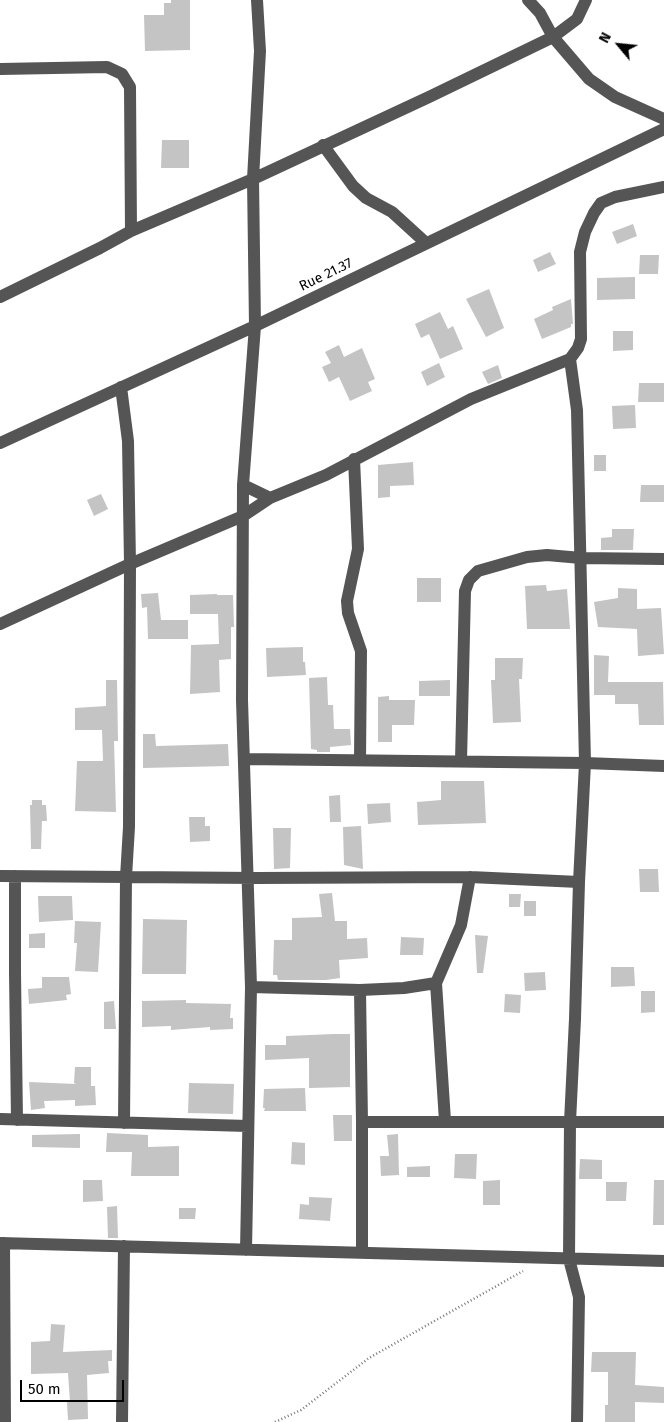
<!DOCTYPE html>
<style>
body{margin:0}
#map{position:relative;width:664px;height:1422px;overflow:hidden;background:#fff;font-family:"Fira Sans",sans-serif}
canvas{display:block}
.north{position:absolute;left:594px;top:20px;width:50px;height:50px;-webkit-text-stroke:4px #fff;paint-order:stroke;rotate:298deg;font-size:14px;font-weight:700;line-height:20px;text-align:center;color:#000}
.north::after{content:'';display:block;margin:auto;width:18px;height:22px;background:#000;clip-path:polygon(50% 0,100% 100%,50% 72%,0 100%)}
.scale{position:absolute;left:20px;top:1380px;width:104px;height:22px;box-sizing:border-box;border:2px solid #000;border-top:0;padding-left:6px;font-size:15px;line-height:18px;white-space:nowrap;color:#000;-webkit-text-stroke:4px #fff;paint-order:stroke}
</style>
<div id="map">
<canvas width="664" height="1422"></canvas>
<div class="north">N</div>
<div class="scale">50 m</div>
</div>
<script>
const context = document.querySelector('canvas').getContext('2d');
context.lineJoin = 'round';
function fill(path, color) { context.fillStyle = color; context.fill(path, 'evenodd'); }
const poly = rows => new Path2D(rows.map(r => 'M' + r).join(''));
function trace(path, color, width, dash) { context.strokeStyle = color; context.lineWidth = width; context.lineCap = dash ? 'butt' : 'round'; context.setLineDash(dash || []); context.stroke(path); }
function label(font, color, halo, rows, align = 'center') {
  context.font = font + ' "Fira Sans",sans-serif'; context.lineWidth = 4; context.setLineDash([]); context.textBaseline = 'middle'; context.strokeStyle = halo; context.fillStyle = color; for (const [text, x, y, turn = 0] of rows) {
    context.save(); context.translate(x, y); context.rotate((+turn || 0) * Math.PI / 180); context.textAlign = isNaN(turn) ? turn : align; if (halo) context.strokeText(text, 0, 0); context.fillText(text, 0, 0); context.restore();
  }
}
fill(poly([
 [171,0,190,0,190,50,145,51,144,15,164,15,164,3,171,3],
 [162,140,189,140,189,168,161,168],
 [633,224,637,236,617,244,612,232],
 [550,252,556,264,538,272,533,260],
 [640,255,659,255,658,274,639,274],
 [635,277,635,299,597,300,597,278],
 [489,289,504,328,486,337,466,299],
 [571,299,573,324,571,324,571,327,542,339,534,319,553,310,552,307],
 [440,312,448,329,453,326,463,349,440,359,429,334,421,338,415,324],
 [613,331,633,331,633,350,613,351],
 [339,345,344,357,362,348,375,379,368,382,372,391,350,401,339,377,329,382,322,367,331,363,325,352],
 [439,363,445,377,427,386,421,372],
 [498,365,502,378,488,384,482,372],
 [639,383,664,383,664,402,638,402],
 [635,405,636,428,613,429,612,406],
 [594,455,606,455,606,471,594,471],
 [413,462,414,485,390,486,390,497,378,498,378,465],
 [641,485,664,485,664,502,640,502],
 [101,494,108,509,94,516,87,500],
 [612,529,634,529,633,550,601,550,601,538,612,537],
 [417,578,441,578,441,602,417,602],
 [546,585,547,591,567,589,570,629,527,629,525,586],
 [618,588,637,589,637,609,661,608,664,654,638,656,637,629,598,627,594,602,618,598],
 [158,593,161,620,188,620,188,639,148,639,147,607,142,608,141,594],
 [217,594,217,595,233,595,234,627,231,627,231,659,219,660,220,692,190,694,191,645,219,644,218,614,190,614,190,595],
 [303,647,303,662,305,662,306,675,267,677,266,648],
 [594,655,609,656,608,682,663,682,664,725,639,725,638,704,615,704,615,695,594,695],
 [495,658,523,658,522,679,519,679,521,722,493,723,491,680,495,680],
 [327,677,328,705,333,705,334,729,350,729,351,745,330,747,330,752,317,752,317,750,311,749,309,678],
 [106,680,117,680,118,741,114,741,116,812,75,811,77,761,103,761,102,730,75,730,75,708,106,706],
 [450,680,450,696,419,696,419,681],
 [389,696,389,700,415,700,414,725,392,725,392,742,378,742,378,697],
 [143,734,155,734,156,746,228,744,229,766,143,768],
 [441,781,484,781,486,823,418,825,417,802,441,800],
 [340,795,341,822,330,822,329,796],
 [32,800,42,800,42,805,46,805,47,821,42,821,41,849,31,849,30,805,32,805],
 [390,803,391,822,368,824,367,804],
 [189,817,205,817,205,826,210,826,210,841,190,842],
 [361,826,363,869,344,865,343,827],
 [273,828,291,828,290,868,274,869],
 [639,869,658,869,659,892,640,892],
 [332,893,335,921,347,921,347,939,367,938,368,958,339,960,340,978,326,980,278,980,277,975,273,975,274,940,292,940,292,918,322,917,319,894],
 [509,894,521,894,520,907,509,907],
 [38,896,72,896,73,920,39,922],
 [524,901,536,901,536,916,524,916],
 [143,919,187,920,186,974,142,974],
 [75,921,101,922,98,972,75,971,77,943,74,943],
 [45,933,45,948,29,948,29,934],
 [475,935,488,936,483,973,477,973],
 [401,937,424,938,423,955,400,955],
 [611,967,634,967,635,986,611,987],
 [545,972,546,990,525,991,524,973],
 [42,977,69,977,71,994,66,995,67,1000,29,1004,28,989,42,988],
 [641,991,655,991,655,1012,641,1013],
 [505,994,521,995,520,1013,504,1012],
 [186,1000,186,1003,231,1004,230,1018,233,1018,233,1029,210,1030,210,1027,171,1030,171,1026,142,1027,142,1001],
 [114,1001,116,1029,104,1029,104,1002],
 [334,1034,350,1034,350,1087,309,1088,309,1058,265,1060,265,1045,286,1045,286,1036],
 [75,1067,91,1067,91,1086,95,1086,96,1105,75,1106,75,1100,44,1101,45,1108,31,1110,29,1082,76,1084,74,1083],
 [189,1083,234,1084,233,1114,188,1113],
 [305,1088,306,1111,264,1111,265,1108,263,1108,264,1089],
 [333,1115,352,1115,352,1141,334,1141],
 [107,1133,148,1135,148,1147,179,1146,179,1176,131,1176,132,1152,106,1152],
 [80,1134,80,1148,32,1147,32,1135],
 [398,1134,399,1175,381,1176,380,1156,389,1156,387,1135],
 [292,1142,305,1143,305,1165,291,1164],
 [455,1154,477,1154,476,1179,454,1178],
 [580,1159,602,1160,602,1179,579,1179],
 [430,1166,430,1177,407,1177,407,1167],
 [83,1180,102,1180,103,1201,83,1202],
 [500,1180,500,1205,483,1205,483,1181],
 [654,1180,664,1180,664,1225,653,1225],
 [606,1182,627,1182,626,1201,606,1201],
 [309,1197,332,1198,330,1221,299,1219,300,1204,309,1205],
 [117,1206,118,1238,108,1238,107,1207],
 [179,1208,196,1208,195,1219,179,1219],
 [51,1324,65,1325,63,1352,112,1350,112,1361,108,1361,109,1373,87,1375,88,1419,68,1420,67,1402,70,1402,68,1373,31,1374,31,1342,50,1341],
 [592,1352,636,1352,635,1385,664,1387,664,1403,635,1402,635,1422,605,1422,605,1405,608,1405,608,1372,591,1372]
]), '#c4c4c4');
trace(poly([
 [275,1422,301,1410,369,1358,523,1271]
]), '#777', 2.5, [1, 2.5]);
trace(poly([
 [528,0,540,13,553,37,589,79,615,97,664,119],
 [0,69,107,67,122,74,130,87,131,231],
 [323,145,353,186,366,198,392,212,426,243],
 [0,297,100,248,131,231,253,179,429,97,553,37,577,19,586,0],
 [121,387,128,441,130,564,129,827,126,877,124,1123],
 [0,443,255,326,664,129],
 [354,459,358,549,347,601,348,613,361,651,360,760],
 [243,485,270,498,326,475,471,399,570,359,578,348,581,339,580,252,585,232,594,213,601,203,615,197,664,187],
 [0,624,130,564,243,516,270,498],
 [244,759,585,763,577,410,570,359],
 [461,761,465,591,469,580,478,571,527,557,547,555,581,558,664,559],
 [0,876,257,878,470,877,579,882,585,763,664,766],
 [15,876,15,973,17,1120],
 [251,987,360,990,404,988,436,983],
 [360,990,362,1122,362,1253],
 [0,1119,248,1126],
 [445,1121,436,983,461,925,470,877],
 [362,1122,664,1122],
 [0,1243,664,1261],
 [4,1243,5,1422],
 [246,1250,251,987,242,700,243,485,255,326,253,179,260,51,257,0],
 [122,1422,124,1246],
 [577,1422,579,1297,569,1259,570,1122,575,1019,579,882]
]), '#555', 12);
label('14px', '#000', '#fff', [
 ["Rue 21.37",326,275,-26]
]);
</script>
